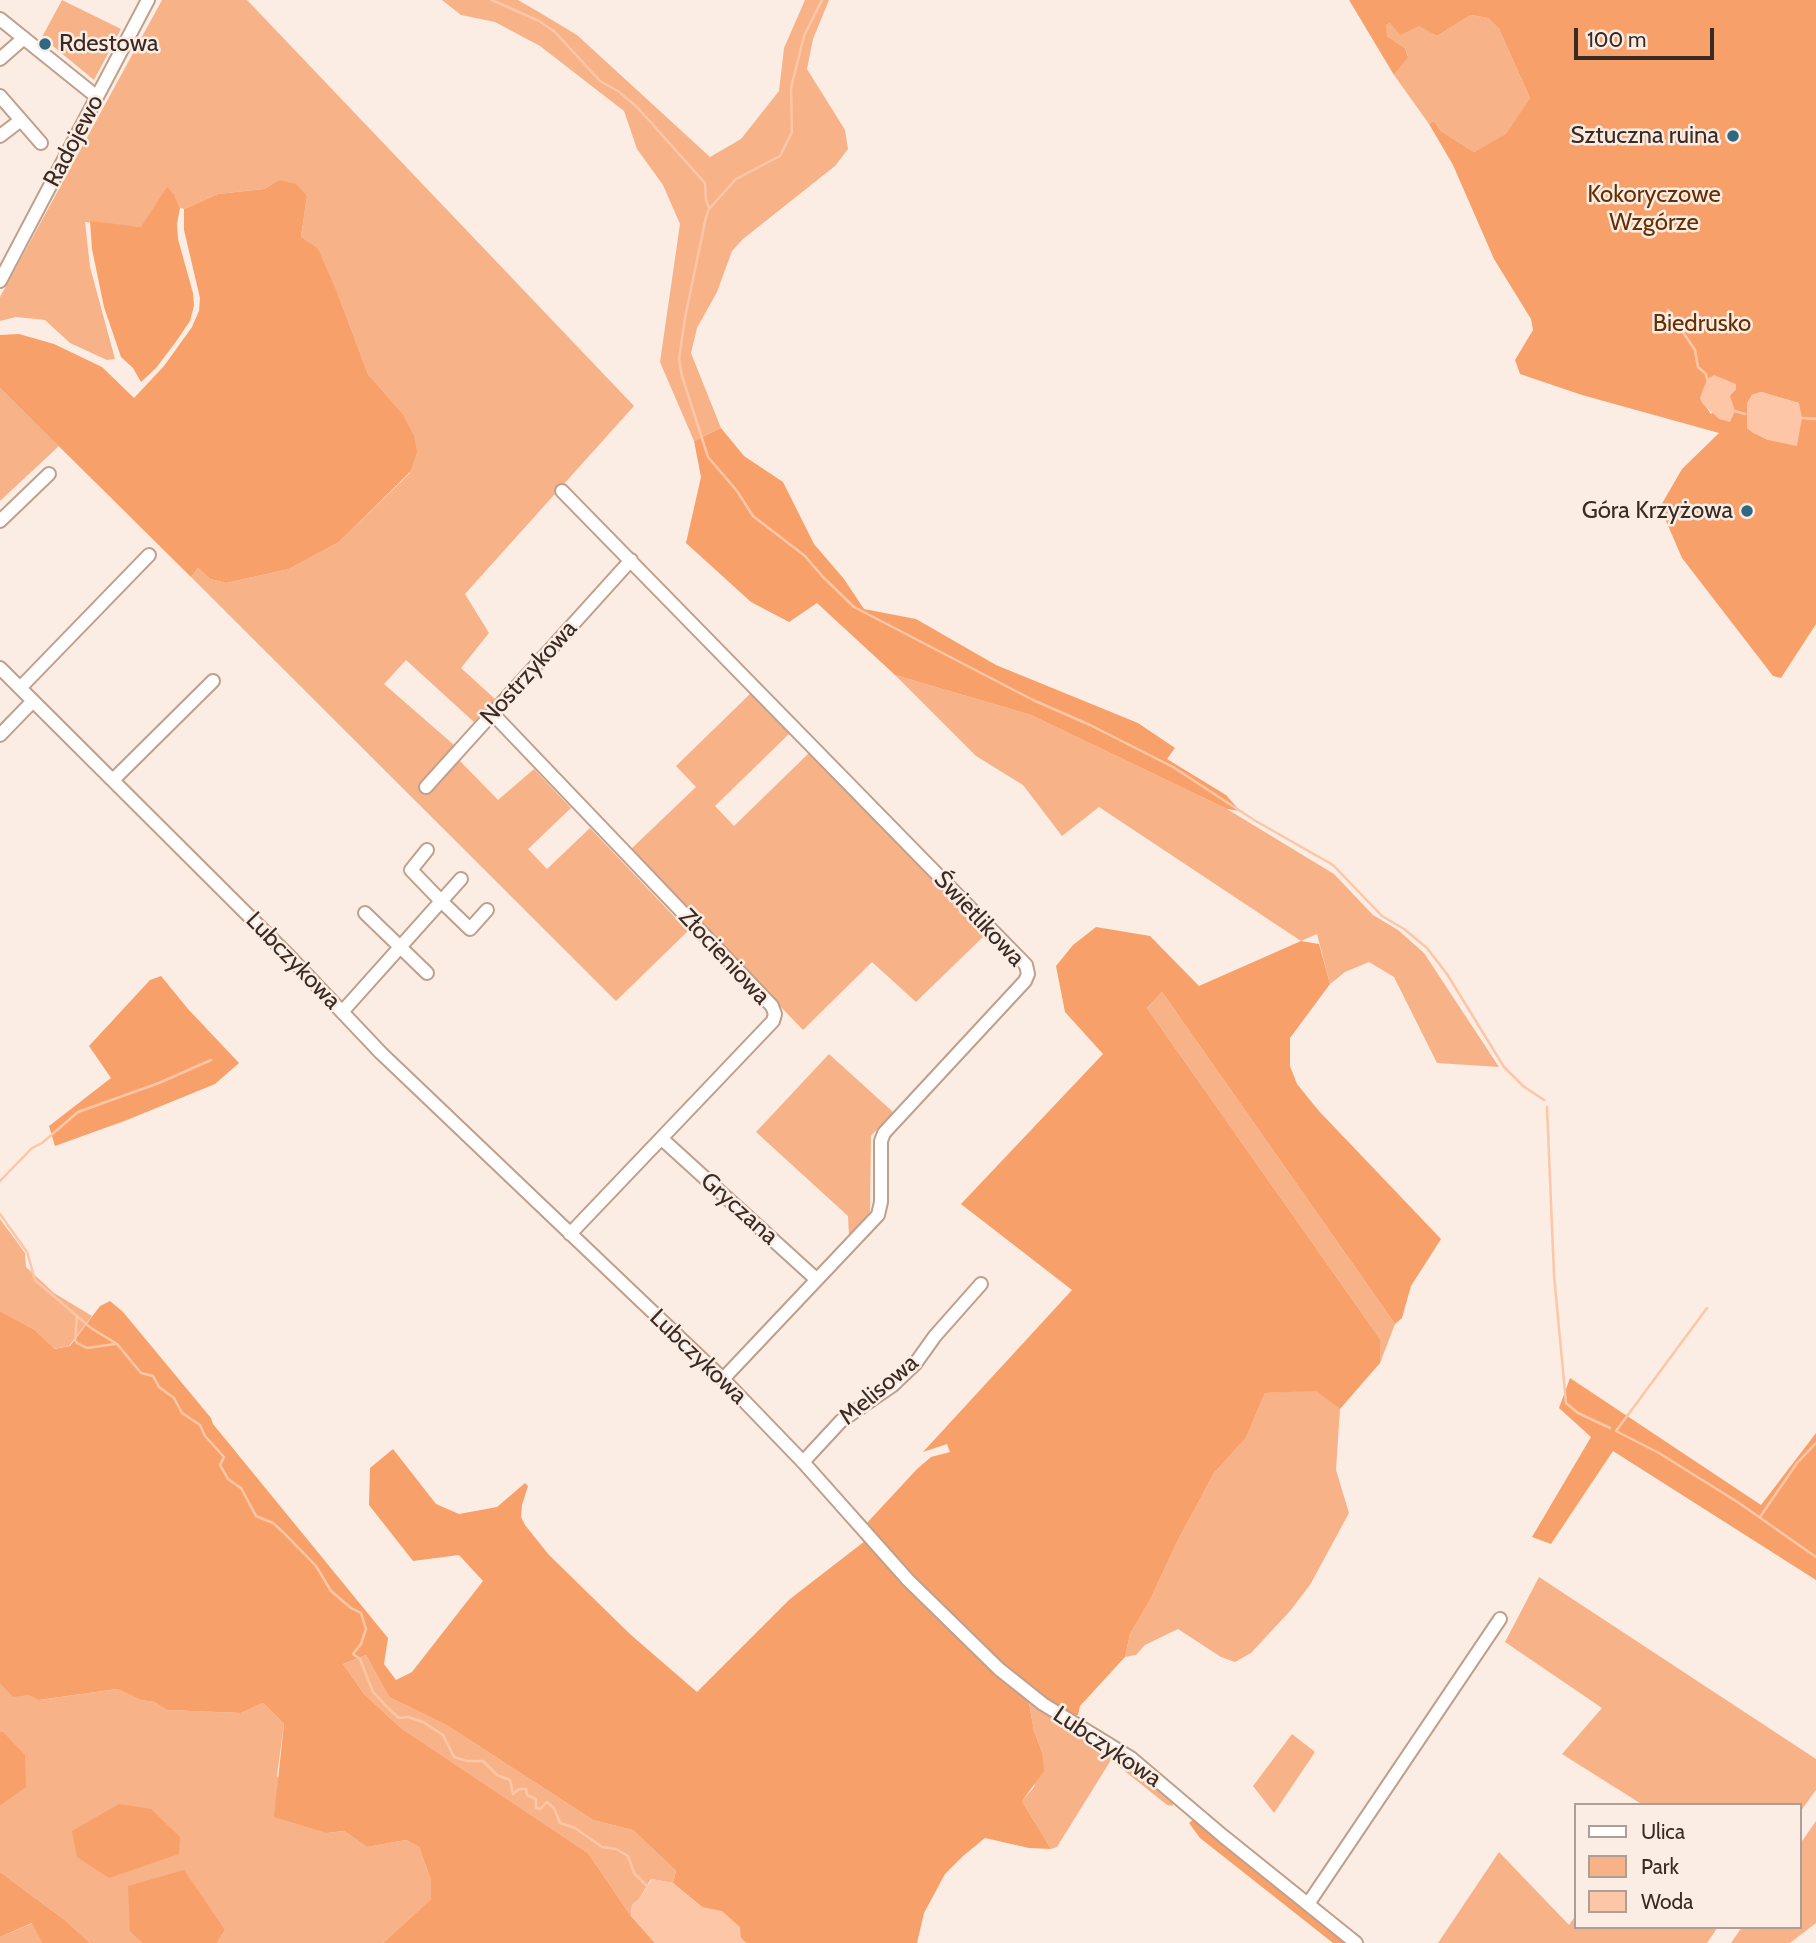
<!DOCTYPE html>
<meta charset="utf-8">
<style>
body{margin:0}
#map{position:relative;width:1816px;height:1943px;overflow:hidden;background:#fbede4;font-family:Cabin,sans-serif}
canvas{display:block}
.legend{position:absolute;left:1574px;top:1803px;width:228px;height:126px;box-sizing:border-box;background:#fbede4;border:2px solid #ad9f97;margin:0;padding:9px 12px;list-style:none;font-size:21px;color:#392b24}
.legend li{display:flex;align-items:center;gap:14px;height:35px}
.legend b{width:35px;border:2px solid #ad9f97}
.scale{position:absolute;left:1574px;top:28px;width:140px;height:32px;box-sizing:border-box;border:4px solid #392b24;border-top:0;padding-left:9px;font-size:21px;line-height:24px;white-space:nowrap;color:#392b24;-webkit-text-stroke:5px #fbede4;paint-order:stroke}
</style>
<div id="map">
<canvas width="1816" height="1943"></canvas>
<ul class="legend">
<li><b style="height:9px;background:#fff"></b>Ulica</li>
<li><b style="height:19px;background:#f8b287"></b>Park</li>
<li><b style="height:19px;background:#fdc6a6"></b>Woda</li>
</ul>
<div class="scale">100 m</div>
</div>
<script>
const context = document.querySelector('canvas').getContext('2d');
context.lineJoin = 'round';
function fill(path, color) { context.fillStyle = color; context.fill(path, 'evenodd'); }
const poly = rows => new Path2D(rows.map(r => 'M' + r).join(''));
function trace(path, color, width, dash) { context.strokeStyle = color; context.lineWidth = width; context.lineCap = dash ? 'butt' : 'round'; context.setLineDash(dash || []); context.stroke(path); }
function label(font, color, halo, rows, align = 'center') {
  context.font = font + ' Cabin,sans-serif'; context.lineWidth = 5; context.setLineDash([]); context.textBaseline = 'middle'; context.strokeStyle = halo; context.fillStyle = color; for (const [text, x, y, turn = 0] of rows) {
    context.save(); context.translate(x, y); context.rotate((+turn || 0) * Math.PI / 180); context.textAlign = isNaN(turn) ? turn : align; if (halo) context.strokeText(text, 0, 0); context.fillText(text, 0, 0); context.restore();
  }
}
fill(poly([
 [62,0,121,29,94,80,42,37],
 [162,0,247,0,634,406,465,594,489,633,461,668,495,699,474,722,406,660,384,684,454,745,445,773,460,761,498,800,534,769,571,808,528,849,547,869,590,828,688,931,616,1001,191,577,198,568,210,579,226,583,289,569,339,542,410,473,402,413,368,374,339,297,301,237,307,196,279,180,264,189,218,194,184,209,180,208,175,196,141,227,85,222,90,267,115,359,107,360,70,343,45,320,16,317,0,321,0,297],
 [442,0,518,0,537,11,577,35,710,157,741,139,779,91,784,48,805,0,829,0,813,39,807,69,845,130,848,149,835,166,743,239,732,251,717,292,697,328,691,353,721,428,694,441,660,362,680,224,663,185,637,149,624,111,540,46,495,22,461,15],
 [1471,15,1488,18,1499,29,1530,98,1506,135,1474,152,1441,131,1434,121,1429,124,1394,75,1408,56,1405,48,1387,36,1385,25,1390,23,1419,25,1437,36],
 [0,388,59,446,0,501],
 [895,675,1031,715,1227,809,1334,874,1373,915,1398,930,1424,953,1499,1067,1437,1063,1394,977,1369,962,1345,972,1330,984,1317,934,1301,941,1099,807,1062,836,1023,785,976,756],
 [751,693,790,733,715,806,734,826,809,753,986,934,916,1002,872,962,803,1030,630,850,696,787,676,766],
 [1162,992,1395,1324,1380,1363,1380,1339,1147,1008],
 [829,1054,893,1112,871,1136,870,1212,849,1235,848,1216,756,1132],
 [0,1219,25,1253,26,1267,54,1293,92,1316,69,1346,53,1349,35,1330,0,1311],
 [1316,1390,1340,1409,1336,1470,1349,1513,1310,1585,1290,1611,1251,1653,1235,1662,1221,1657,1178,1629,1145,1645,1136,1655,1125,1657,1130,1634,1149,1602,1177,1542,1214,1473,1246,1438,1265,1393],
 [1539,1577,1816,1759,1816,1790,1800,1812,1800,1805,1643,1805,1562,1754,1602,1708,1505,1642],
 [366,1655,389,1697,448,1726,593,1820,633,1830,676,1871,673,1883,651,1879,639,1899,632,1905,631,1916,588,1853,401,1728,364,1694,343,1664],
 [0,1683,40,1700,117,1689,141,1700,154,1702,167,1710,241,1713,263,1703,284,1724,277,1776,327,1833,344,1831,367,1847,406,1840,419,1847,431,1880,431,1899,383,1943,217,1943,225,1930,130,1932,142,1943,90,1943,66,1921,0,1872,0,1806,26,1786,3,1732,0,1732],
 [1029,1703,1106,1745,1172,1799,1173,1806,1167,1805,1111,1760,1057,1847,1051,1849,1022,1801,1034,1787,1042,1752,1034,1731],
 [1292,1734,1315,1752,1274,1813,1253,1786],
 [1816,1821,1816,1923,1790,1943,1731,1943,1742,1927,1800,1927,1800,1844],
 [1499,1852,1569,1925,1576,1915,1576,1927,1718,1927,1707,1943,1438,1943],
 [33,1923,42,1943,0,1943,0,1937]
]), '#f8b287');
fill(poly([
 [1349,0,1816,0,1816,624,1781,678,1773,676,1682,558,1660,507,1682,469,1719,433,1582,395,1520,374,1515,360,1533,330,1531,319,1494,259,1453,165,1429,124,1434,121,1441,131,1474,152,1506,134,1530,98,1499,29,1488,18,1471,15,1437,36,1419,26,1400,35,1390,23,1386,25,1387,36,1405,48,1408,57,1394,75],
 [1736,389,1711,414,1700,398],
 [1761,392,1799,403,1768,440,1747,428,1747,404,1752,395],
 [279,180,296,184,307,196,301,237,318,249,339,297,368,374,402,413,414,436,417,452,410,472,339,542,289,569,226,583,210,579,198,568,191,577,0,388,0,335,19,334,54,344,102,367,134,398,164,366,192,327,199,311,200,298,184,230,184,209,218,194,264,189],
 [167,187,175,196,180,208,177,224,178,239,193,293,194,306,190,321,175,343,156,368,141,382,133,368,121,357,104,307,92,249,90,221,141,227],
 [721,428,744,456,783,482,814,544,844,579,864,609,916,619,996,665,1138,723,1175,748,1167,759,1226,795,1240,811,1227,809,1031,715,895,675,817,603,789,622,751,602,686,543,701,477,694,441],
 [1096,927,1150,936,1199,986,1301,941,1319,944,1330,984,1290,1038,1290,1066,1297,1084,1318,1110,1441,1239,1411,1286,1402,1318,1395,1324,1162,992,1147,1008,1380,1339,1380,1363,1340,1409,1316,1391,1265,1393,1246,1438,1214,1473,1177,1542,1149,1602,1130,1634,1125,1657,1080,1706,1078,1715,1073,1715,1028,1689,931,1598,866,1524,917,1469,931,1457,950,1452,947,1444,923,1452,1072,1290,961,1204,1103,1054,1065,1012,1056,966,1073,945],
 [161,976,188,1009,239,1063,215,1084,127,1120,55,1146,49,1126,111,1078,89,1046,150,980],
 [110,1301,123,1312,211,1418,213,1424,388,1638,384,1664,396,1680,412,1672,483,1581,459,1555,413,1561,369,1505,370,1468,393,1449,436,1504,459,1514,497,1507,525,1483,528,1486,522,1505,521,1517,525,1525,549,1555,631,1635,697,1692,790,1599,865,1541,911,1591,951,1627,1029,1703,1034,1731,1042,1752,1044,1771,1022,1801,1051,1849,1029,1848,985,1838,963,1856,945,1874,924,1913,917,1943,746,1943,711,1910,702,1907,673,1883,676,1871,633,1830,593,1820,448,1726,389,1697,366,1655,343,1664,364,1694,401,1728,588,1853,631,1916,655,1943,383,1943,431,1899,431,1880,419,1847,406,1840,367,1847,344,1831,327,1833,274,1817,284,1724,263,1703,241,1713,167,1710,154,1702,141,1700,117,1689,39,1700,28,1695,13,1697,0,1683,0,1311,35,1330,54,1349,70,1346,100,1306],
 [1570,1378,1761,1505,1816,1433,1816,1580,1613,1451,1551,1544,1532,1537,1591,1437,1559,1408],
 [0,1732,3,1732,25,1755,26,1787,0,1806],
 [119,1804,151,1809,180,1837,179,1854,109,1878,77,1857,72,1831],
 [1195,1818,1350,1943,1333,1943,1200,1838,1189,1823],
 [184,1870,225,1930,217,1943,142,1943,130,1932,128,1886],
 [0,1872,66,1921,90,1943,42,1943,32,1923,0,1937]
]), '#f8a069');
fill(poly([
 [1714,375,1736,384,1736,389,1730,396,1735,411,1730,422,1719,419,1702,403,1700,398,1707,379],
 [1761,392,1799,403,1802,418,1797,446,1768,440,1753,433,1747,428,1747,404,1752,395],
 [652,1879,673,1883,702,1907,722,1911,740,1927,741,1938,746,1943,655,1943,631,1916,632,1905,639,1899]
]), '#fdc6a6');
trace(poly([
 [492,0,539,21,555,32,600,81,618,91,637,107,705,183,706,200,709,208],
 [822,0,804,36,791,88,792,132,780,156,736,179,709,209,706,217,685,318,679,359,682,376,708,457,737,491,753,516,805,556,823,577,854,607,1033,700,1090,725,1173,767,1254,820,1333,865,1382,916,1404,929,1427,948,1447,974,1504,1067,1523,1086,1544,1100],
 [1668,310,1695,350,1698,367,1706,374,1707,379],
 [1735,411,1745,414],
 [1802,418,1816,419],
 [1547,1107,1554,1275,1566,1403,1578,1413,1610,1428],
 [0,1181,32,1148,42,1143,78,1112,159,1083,211,1060],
 [0,1214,27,1252,35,1280,91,1328,117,1344,141,1373,153,1376,159,1387,174,1398,182,1413,200,1425,205,1436,224,1457,220,1465,228,1479,241,1488,256,1516,273,1523,283,1532,316,1566,331,1591,351,1608,361,1613,366,1629,361,1644,353,1654,360,1659,373,1692,389,1709,399,1718,408,1717,423,1722,443,1735,454,1757,467,1761,483,1761,497,1775,510,1780,513,1794,519,1789,526,1789,527,1795,536,1799,536,1808,540,1809,547,1802,554,1808,560,1823,575,1828,602,1847,616,1849,628,1856,634,1873,648,1887],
 [1707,1308,1616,1431,1659,1453,1739,1503,1816,1557],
 [77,1317,75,1340,77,1343,87,1348,115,1344],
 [1760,1517,1797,1463,1816,1443]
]), '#fdc6a6', 2.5);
const minor = poly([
 [0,19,97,97],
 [0,59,24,38],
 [0,96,41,143],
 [0,136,21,120],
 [0,281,148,0],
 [562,491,1026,965,1028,974,1025,981,884,1133,881,1141,881,1202,878,1215,723,1379],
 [0,521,49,474],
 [0,668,289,956,381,1053,723,1379,803,1462,908,1580,999,1669,1043,1704,1131,1758,1223,1836,1356,1943],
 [20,688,149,555],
 [493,714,772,1006,775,1014,773,1021,570,1234],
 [0,735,33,701],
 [113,780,213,681],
 [426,787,631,560],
 [427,850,411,870,440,900,470,929,487,910],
 [365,913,427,973],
 [342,1012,461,879],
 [662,1139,816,1279],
 [803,1462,841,1421,893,1385,915,1364,935,1336,981,1284],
 [1308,1904,1500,1619]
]);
trace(minor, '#c09f8b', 16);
trace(minor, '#fff', 12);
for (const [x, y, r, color] of [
 [45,44,7,"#306781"],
 [1733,136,7,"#306781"],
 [1747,511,7,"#306781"]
]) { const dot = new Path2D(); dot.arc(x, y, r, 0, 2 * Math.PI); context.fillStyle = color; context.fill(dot); trace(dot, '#fbede4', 2.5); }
label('24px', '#392b24', '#fbede4', [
 ["Rdestowa",59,44,"left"],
 ["Sztuczna ruina",1719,136],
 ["Góra Krzyżowa",1733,511]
], 'right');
label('24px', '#392b24', '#fbede4', [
 ["Radojewo",74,141,-62],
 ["Nostrzykowa",529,673,-48],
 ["Świetlikowa",979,919,47],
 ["Złocieniowa",724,957,47],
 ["Lubczykowa",293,961,46],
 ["Gryczana",739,1209,42],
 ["Lubczykowa",698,1357,44],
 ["Melisowa",879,1390,-40],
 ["Lubczykowa",1107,1747,34]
]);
label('24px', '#662f02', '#fbede4', [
 ["Kokoryczowe",1654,195],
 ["Wzgórze",1654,223],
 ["Biedrusko",1702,324]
]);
</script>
